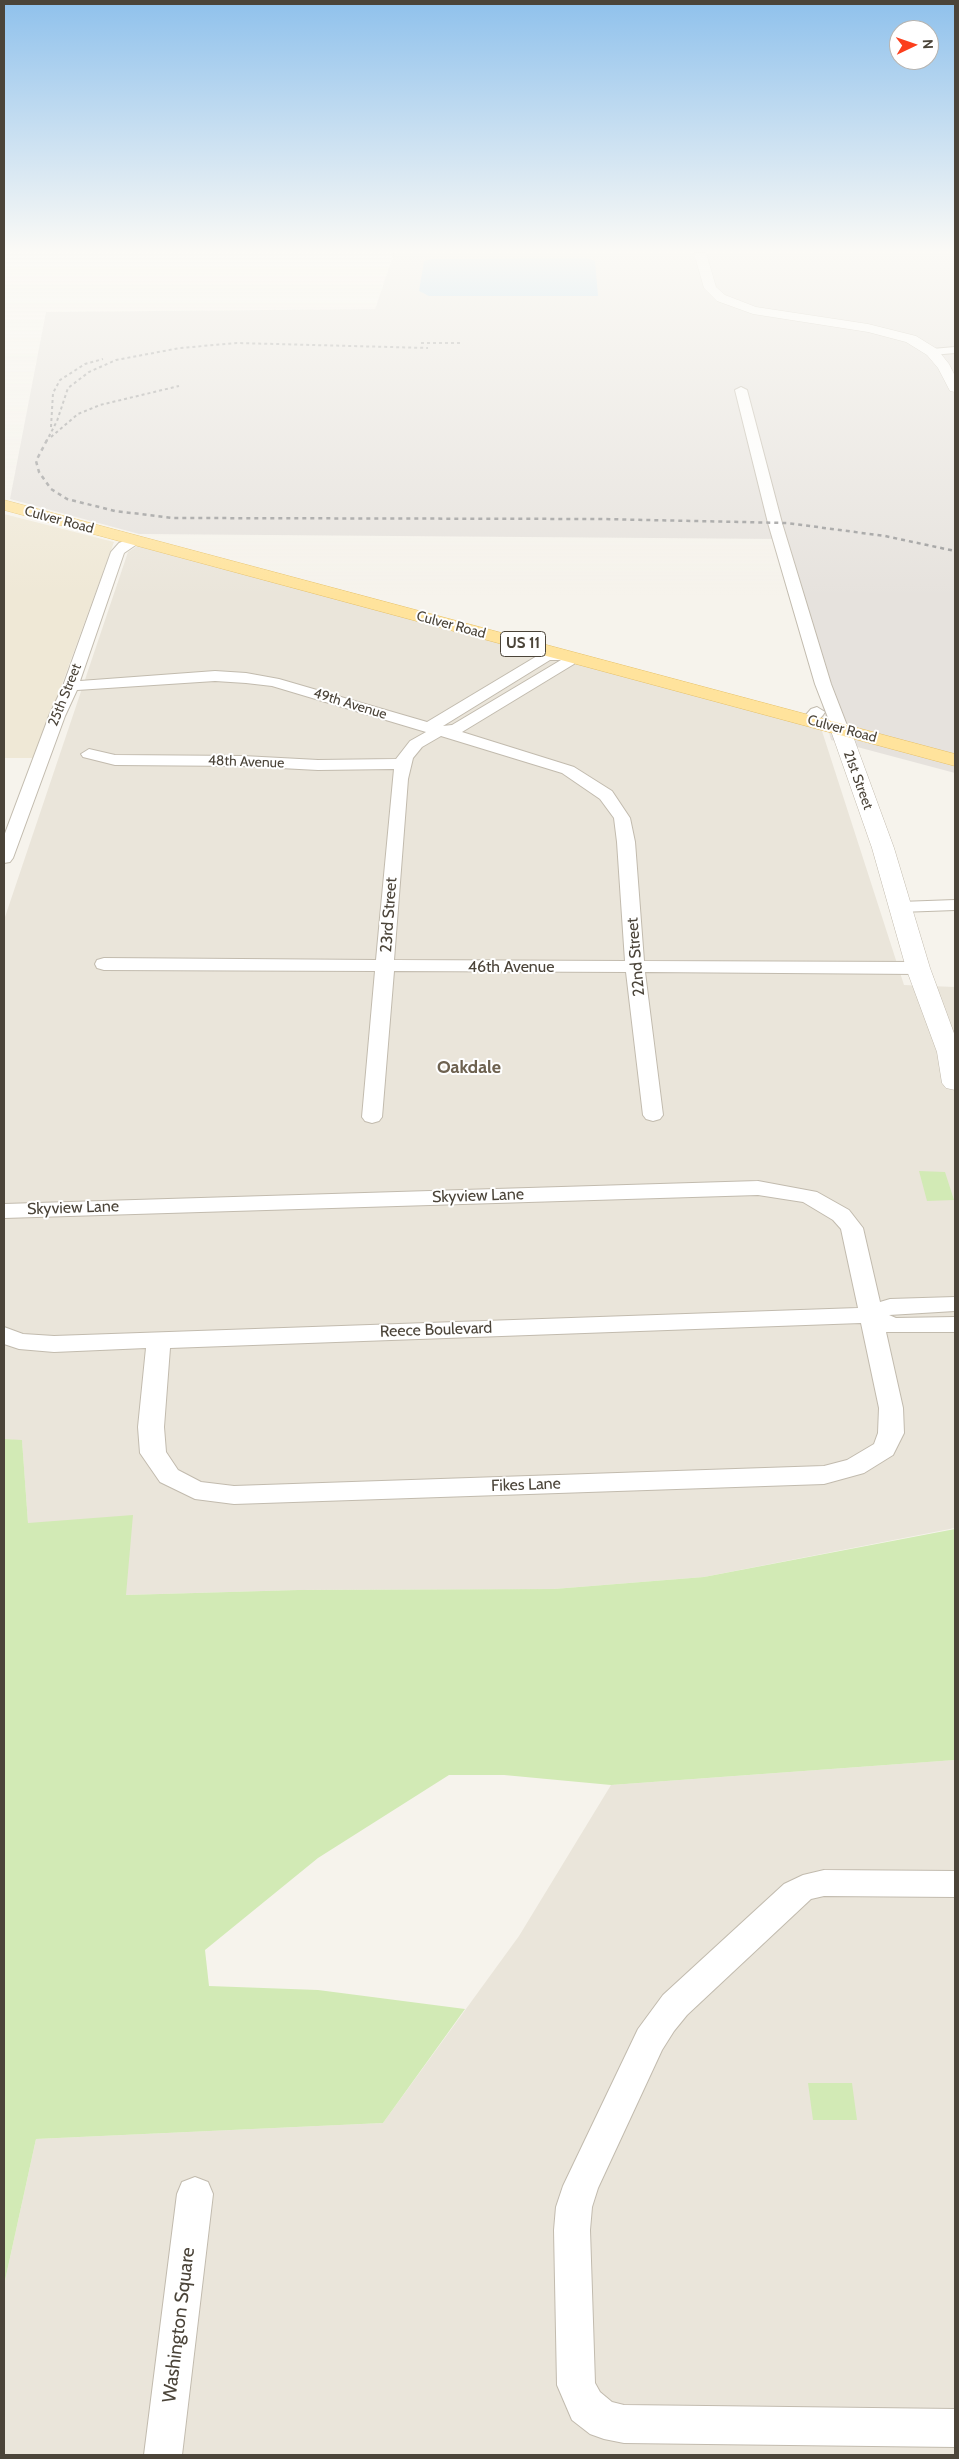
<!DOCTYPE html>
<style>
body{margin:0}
#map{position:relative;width:959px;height:2459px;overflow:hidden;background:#f6f3ec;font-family:Cabin,sans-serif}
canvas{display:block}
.frame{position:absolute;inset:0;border:5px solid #4b4439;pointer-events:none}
.north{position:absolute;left:889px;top:20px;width:50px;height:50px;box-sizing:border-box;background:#fff;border:1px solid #b7b4b0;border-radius:50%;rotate:87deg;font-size:14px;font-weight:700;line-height:20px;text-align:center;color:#4b4439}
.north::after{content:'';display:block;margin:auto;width:18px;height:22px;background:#fc3f1d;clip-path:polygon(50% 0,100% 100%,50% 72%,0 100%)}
</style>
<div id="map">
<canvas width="959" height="2459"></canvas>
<div class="frame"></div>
<div class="north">N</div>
</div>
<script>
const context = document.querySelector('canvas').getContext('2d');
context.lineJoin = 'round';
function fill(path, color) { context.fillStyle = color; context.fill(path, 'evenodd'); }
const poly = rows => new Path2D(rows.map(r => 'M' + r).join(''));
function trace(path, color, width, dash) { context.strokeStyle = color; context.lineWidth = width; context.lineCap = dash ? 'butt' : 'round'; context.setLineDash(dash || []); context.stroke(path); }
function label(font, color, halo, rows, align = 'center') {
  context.font = font + ' Cabin,sans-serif'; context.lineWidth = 4; context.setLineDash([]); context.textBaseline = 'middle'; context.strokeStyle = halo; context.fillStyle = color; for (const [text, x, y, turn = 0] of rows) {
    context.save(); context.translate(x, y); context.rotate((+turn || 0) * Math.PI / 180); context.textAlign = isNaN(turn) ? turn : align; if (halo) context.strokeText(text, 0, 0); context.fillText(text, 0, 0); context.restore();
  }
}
fill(poly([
 [139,545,821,728,904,985,955,987,955,1528,704,1577,554,1589,298,1590,126,1595,28,1523,22,1441,4,1439,4,920,128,552],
 [955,1760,955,2455,4,2455,4,2285,36,2139,383,2123,519,1936,611,1785]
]), '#eae5da');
fill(poly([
 [394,253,955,253,955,773,831,740,780,539,139,534,10,499,46,312,375,309]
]), '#e6e2dd');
fill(poly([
 [4,514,114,542,35,758,4,758]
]), '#efe8d6');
fill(poly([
 [919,1171,945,1172,954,1200,927,1201],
 [4,1439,22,1440,28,1523,133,1515,126,1595,298,1590,554,1589,704,1577,955,1529,955,1760,611,1785,504,1775,449,1775,318,1858,205,1950,209,1986,318,1990,465,2009,383,2123,36,2139,4,2285],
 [808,2083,852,2083,857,2120,813,2120]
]), '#d2eab5');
fill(poly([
 [587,258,595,261,598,296,429,296,419,291,424,261,432,259]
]), '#a9d4f2');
const minor = poly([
 [955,347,955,353,932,355,927,352,932,349,955,347],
 [741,387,747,390,782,523,831,684,848,728,846,731,840,733,832,728,815,684,768,523,735,390,741,387],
 [136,536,143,540,124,553,80,681,215,671,246,673,279,679,427,722,542,653,570,652,576,661,574,664,462,732,574,767,612,791,630,818,635,842,644,961,918,962,925,964,927,968,925,972,918,974,645,972,663,1115,660,1119,653,1121,646,1119,643,1115,626,972,394,971,382,1117,379,1121,372,1123,365,1121,362,1117,375,971,104,970,97,968,95,964,97,960,104,958,376,960,394,769,318,770,243,766,115,765,83,757,81,754,89,749,115,755,243,756,318,760,396,759,410,741,426,732,272,686,246,683,215,681,77,690,65,716,13,858,10,862,4,863,4,836,49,716,63,686,111,552,119,543,136,536],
 [550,660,561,660,452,725,443,726,550,660],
 [441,736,562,773,600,799,614,818,617,842,625,961,394,960,408,779,413,758,422,747,441,736],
 [817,707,825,712,823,715,816,723,804,723,802,720,804,717,811,709,817,707],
 [955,900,955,910,900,912,894,911,891,907,894,903,900,902,955,900],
 [758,1181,817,1192,849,1210,863,1228,880,1302,890,1299,955,1297,955,1311,889,1315,896,1318,955,1317,955,1332,886,1332,903,1408,904,1433,893,1455,864,1473,824,1484,234,1504,195,1499,160,1482,140,1453,138,1427,146,1348,54,1352,19,1349,4,1344,4,1327,23,1334,54,1336,858,1308,841,1229,833,1220,803,1202,758,1195,4,1218,4,1204,758,1181],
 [861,1323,879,1408,878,1433,874,1444,847,1460,824,1466,234,1486,201,1482,178,1470,166,1452,164,1427,170,1348,861,1323],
 [824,1870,955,1871,955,1897,824,1896,811,1899,687,2015,674,2031,662,2050,598,2188,592,2207,590,2230,595,2383,600,2392,612,2402,624,2405,955,2409,955,2447,624,2443,604,2439,590,2434,572,2420,557,2385,554,2230,556,2207,563,2186,638,2029,663,1995,784,1884,803,1875,824,1870],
 [195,2177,208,2182,213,2194,182,2455,144,2455,177,2194,182,2182,195,2177]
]);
const tertiary = poly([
 [694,253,706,253,716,287,725,295,756,307,868,324,916,336,937,349,949,364,955,376,955,392,950,391,938,368,927,355,906,342,868,332,753,314,717,301,704,288,694,253],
 [840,722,847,724,850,728,894,848,930,968,955,1036,955,1090,946,1088,942,1083,937,1052,906,968,872,848,830,728,833,724,840,722]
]);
const primary = poly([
 [4,500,955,754,955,766,4,510,4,500]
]);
trace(minor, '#c2bbae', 2);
trace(tertiary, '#c2bbae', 1);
trace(primary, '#e6c16a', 1);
fill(minor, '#fff');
fill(tertiary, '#fff');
fill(primary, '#ffe39c');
trace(poly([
 [421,343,463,343],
 [51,427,53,393,60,380,85,364,103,359],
 [51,437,78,414,100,405,179,386],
 [46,442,57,421,68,388,89,372,116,360,180,348,237,343,428,348]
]), '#9a9a9a', 2, [3, 3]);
trace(poly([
 [47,440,36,461,39,472,51,489,67,499,115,511,173,518,601,519,787,523,885,536,955,551]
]), '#9a9a9a', 2.5, [4, 4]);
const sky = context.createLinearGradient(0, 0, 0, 598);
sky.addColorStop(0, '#8fc1ec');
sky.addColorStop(0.42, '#fbfaf6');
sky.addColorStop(1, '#fbfaf600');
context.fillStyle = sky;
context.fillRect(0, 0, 959, 598);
label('14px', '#4b4439', '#fff', [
 ["Culver Road",59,520,15],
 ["Culver Road",451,625,15],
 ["25th Street",65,695,-68],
 ["49th Avenue",350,704,17],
 ["Culver Road",842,729,15],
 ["48th Avenue",246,762,2],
 ["21st Street",858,780,70]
]);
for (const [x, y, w] of [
 [523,644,45]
]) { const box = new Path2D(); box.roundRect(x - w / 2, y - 12.5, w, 25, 4); context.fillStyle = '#fff'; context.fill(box); trace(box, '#4b4439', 1); }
label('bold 15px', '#4b4439', null, [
 ["US 11",523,644]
]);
label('16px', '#4b4439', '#fff', [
 ["23rd Street",389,915,-86],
 ["22nd Street",636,957,-95],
 ["46th Avenue",511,967],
 ["Skyview Lane",478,1196,-2],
 ["Skyview Lane",73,1208,-2],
 ["Reece Boulevard",436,1330,-2],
 ["Fikes Lane",526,1485,-2]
]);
label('bold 18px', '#6e6250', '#fff', [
 ["Oakdale",469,1068]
]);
label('19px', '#4b4439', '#fff', [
 ["Washington Square",179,2325,-83]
]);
</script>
